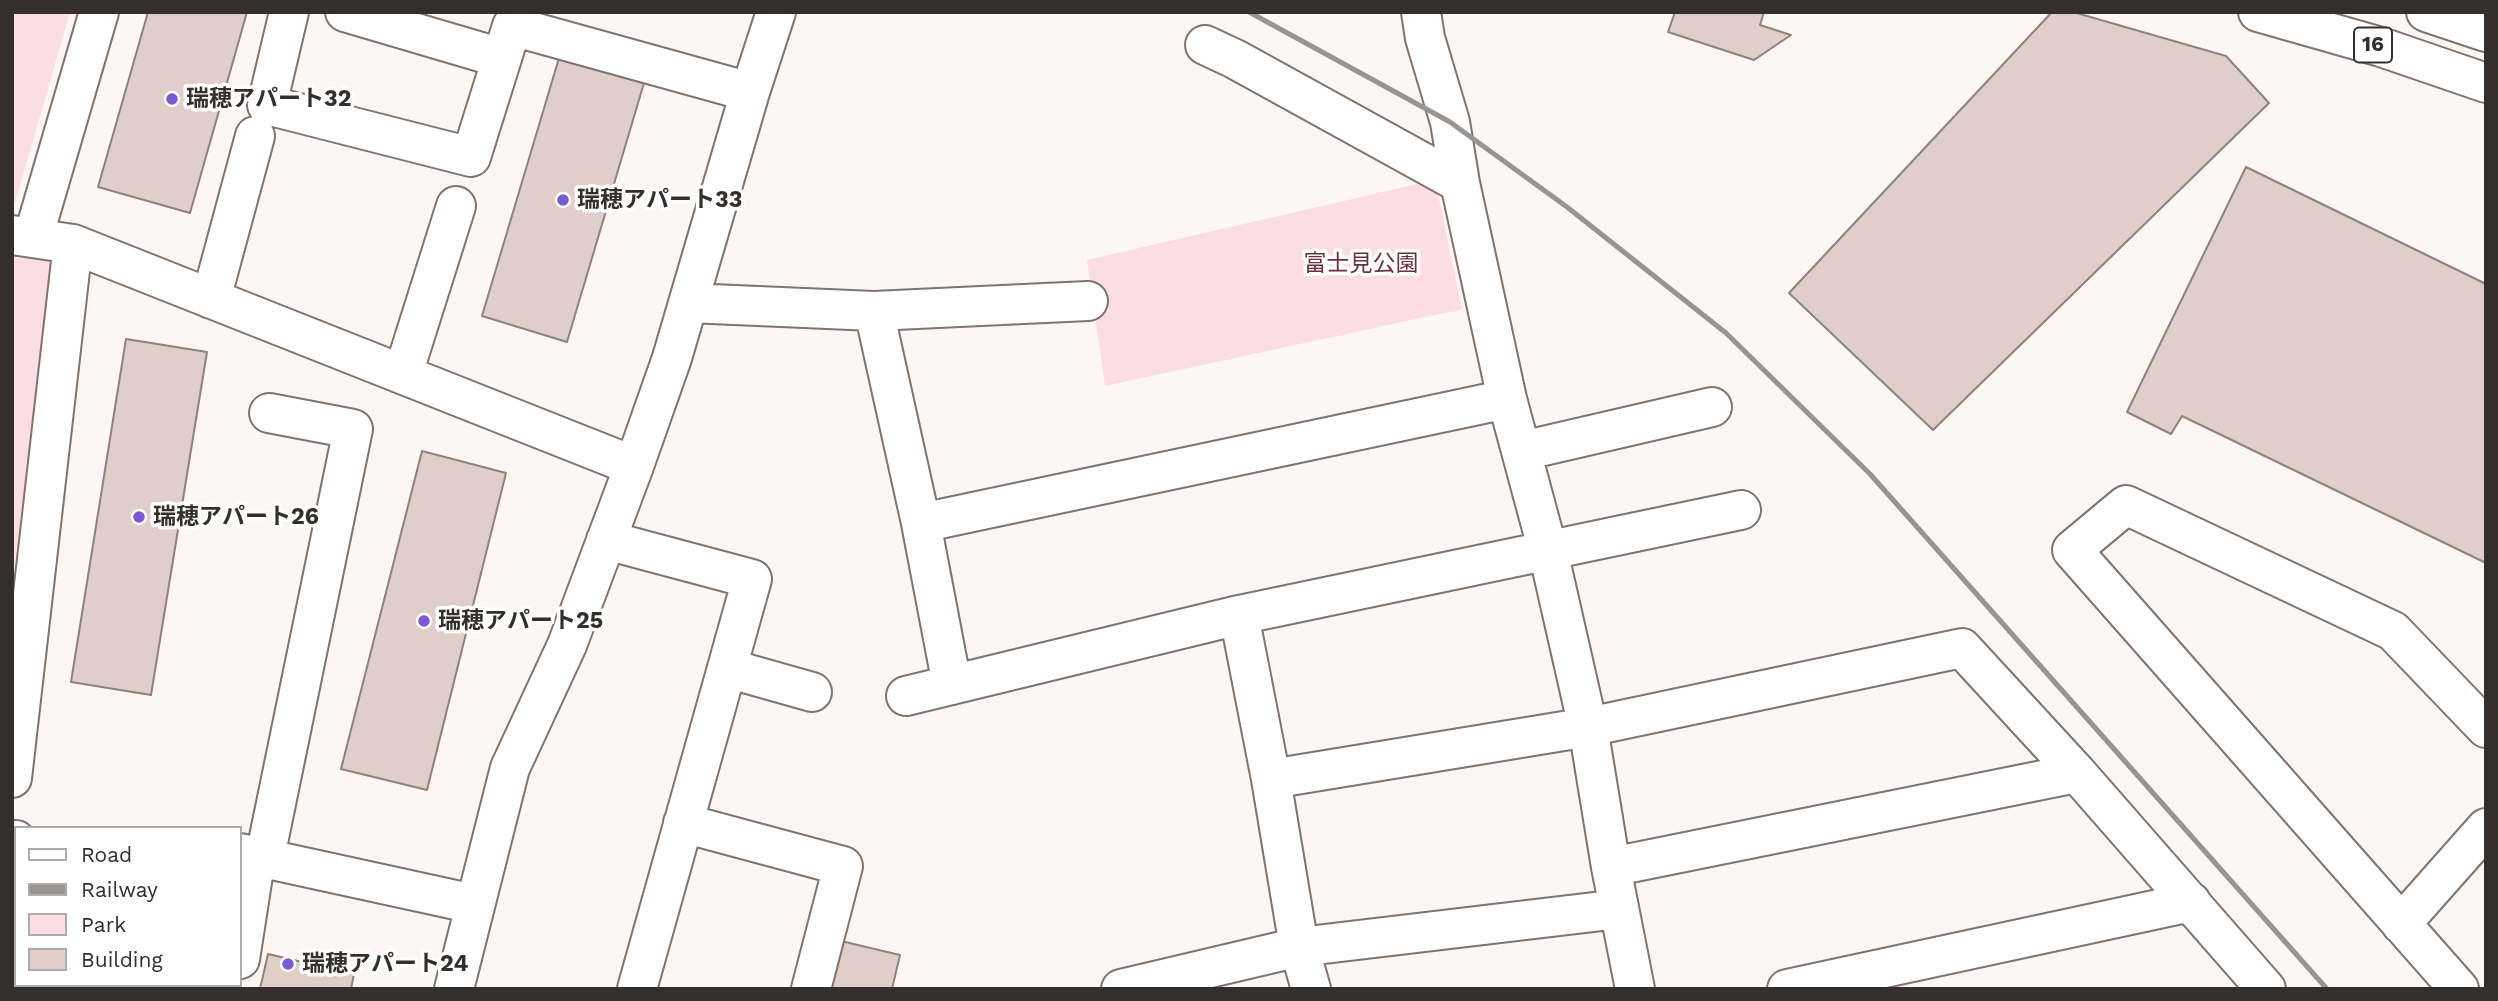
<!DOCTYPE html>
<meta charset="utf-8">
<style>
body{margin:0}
#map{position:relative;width:2498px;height:1001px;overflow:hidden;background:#fdf7f3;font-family:"Work Sans",sans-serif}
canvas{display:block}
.frame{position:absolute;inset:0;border:14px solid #342f2b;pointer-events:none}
.legend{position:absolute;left:14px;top:826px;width:228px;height:161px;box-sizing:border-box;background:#fff;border:2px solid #aeacaa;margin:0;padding:9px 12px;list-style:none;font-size:21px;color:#342f2b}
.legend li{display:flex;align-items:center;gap:14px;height:35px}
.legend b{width:35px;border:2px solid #aeacaa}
</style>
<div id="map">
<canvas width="2498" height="1001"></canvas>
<div class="frame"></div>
<ul class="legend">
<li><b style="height:9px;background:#fff"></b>Road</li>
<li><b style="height:9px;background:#9a9490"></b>Railway</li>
<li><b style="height:19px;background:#fbdee3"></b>Park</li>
<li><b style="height:19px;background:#e0ceca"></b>Building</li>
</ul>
</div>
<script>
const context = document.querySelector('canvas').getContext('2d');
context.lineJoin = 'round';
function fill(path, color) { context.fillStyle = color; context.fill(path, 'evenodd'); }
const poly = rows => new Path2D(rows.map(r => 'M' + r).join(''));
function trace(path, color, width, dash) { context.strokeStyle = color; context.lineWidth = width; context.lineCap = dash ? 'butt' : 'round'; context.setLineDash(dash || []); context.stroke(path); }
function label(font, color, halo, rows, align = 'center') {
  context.font = font + ' "Work Sans","Noto Sans JP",sans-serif'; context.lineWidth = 7; context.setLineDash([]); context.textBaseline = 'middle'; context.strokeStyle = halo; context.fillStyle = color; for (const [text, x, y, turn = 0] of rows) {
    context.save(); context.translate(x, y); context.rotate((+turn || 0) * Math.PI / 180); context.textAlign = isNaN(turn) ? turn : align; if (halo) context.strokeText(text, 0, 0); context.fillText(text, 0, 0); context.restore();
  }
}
fill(poly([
 [12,12,70,12,15,203,12,202],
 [1435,180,1462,309,1105,386,1087,260],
 [12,257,56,261,12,580]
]), '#fbdee3');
const building = poly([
 [148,12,247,12,190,213,98,187,148,12],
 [1675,12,1764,12,1760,25,1791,35,1754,60,1668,32,1675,12],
 [2052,12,2073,12,2226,56,2269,103,1933,430,1789,293,2052,12],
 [559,58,644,83,567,342,482,316,559,58],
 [2246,167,2486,284,2486,563,2182,416,2171,434,2127,412,2246,167],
 [126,339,207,352,151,695,71,682,126,339],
 [422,451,506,473,427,790,341,769,422,451],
 [841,941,900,955,892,989,829,989,841,941],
 [268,954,354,974,351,989,260,989,268,954],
 [44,985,134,985,134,989,44,989,44,985]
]);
fill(building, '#e0ceca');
trace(building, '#91817d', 2);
const minor = poly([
 [289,12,267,105,471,157,512,26,750,92],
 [345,12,501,58],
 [1421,12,1425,38,1450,122,1460,183,1507,399,1548,551,1588,727,1611,867,1635,989],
 [1205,45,1235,59,1460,183],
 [12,235,73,244,634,466],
 [33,238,99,12],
 [211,299,255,136],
 [688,303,874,311,1088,301],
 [874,311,921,523,952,685],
 [403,374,456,206],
 [1522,451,1712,407],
 [921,523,1507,399],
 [606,540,752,579,637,989],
 [1239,615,1271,779,1299,947,1311,989],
 [727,668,812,692],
 [906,696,1239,615,1741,510],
 [12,778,73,244],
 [1271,779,1588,727,1962,648,2077,773,2266,989],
 [683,823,843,866,811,989],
 [12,840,16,840],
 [240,853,474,904],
 [265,857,353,429,269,413],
 [1611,867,2077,773],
 [2401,924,2486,828],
 [240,959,256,856],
 [454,989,510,768,567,645,634,466,672,358,750,92,776,12],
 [1121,989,1299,947,1619,909],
 [1787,989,2191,902],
 [2459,989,2072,550,2126,505,2393,631,2486,728]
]);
const highway = poly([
 [2258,12,2381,47,2486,83],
 [2426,12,2486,32]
]);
trace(minor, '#80746b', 42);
trace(highway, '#80746b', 42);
trace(minor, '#fff', 38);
trace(highway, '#fff', 38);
trace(poly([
 [1249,12,1450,122,1567,207,1726,333,1870,474,2327,989]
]), '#9a9490', 5);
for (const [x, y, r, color] of [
 [172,99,7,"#7a5ad4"],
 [563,200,7,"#7a5ad4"],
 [139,517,7,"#7a5ad4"],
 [424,621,7,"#7a5ad4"],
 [288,964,7,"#7a5ad4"]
]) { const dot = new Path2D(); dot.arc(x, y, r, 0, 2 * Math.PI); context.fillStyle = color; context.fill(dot); trace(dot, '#fff', 2.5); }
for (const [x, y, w] of [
 [2373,45,38]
]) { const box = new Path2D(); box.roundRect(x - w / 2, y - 17.5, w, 35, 5); context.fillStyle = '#fff'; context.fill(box); trace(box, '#342f2b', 2); }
label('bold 21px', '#342f2b', null, [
 ["16",2373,45]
]);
label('bold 23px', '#342f2b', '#fff', [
 ["瑞穂アパート32",186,99],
 ["瑞穂アパート33",577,200],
 ["瑞穂アパート26",153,517],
 ["瑞穂アパート25",438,621],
 ["瑞穂アパート24",302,964]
], 'left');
label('23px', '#6c303e', '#fff', [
 ["富士見公園",1361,264]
]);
</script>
